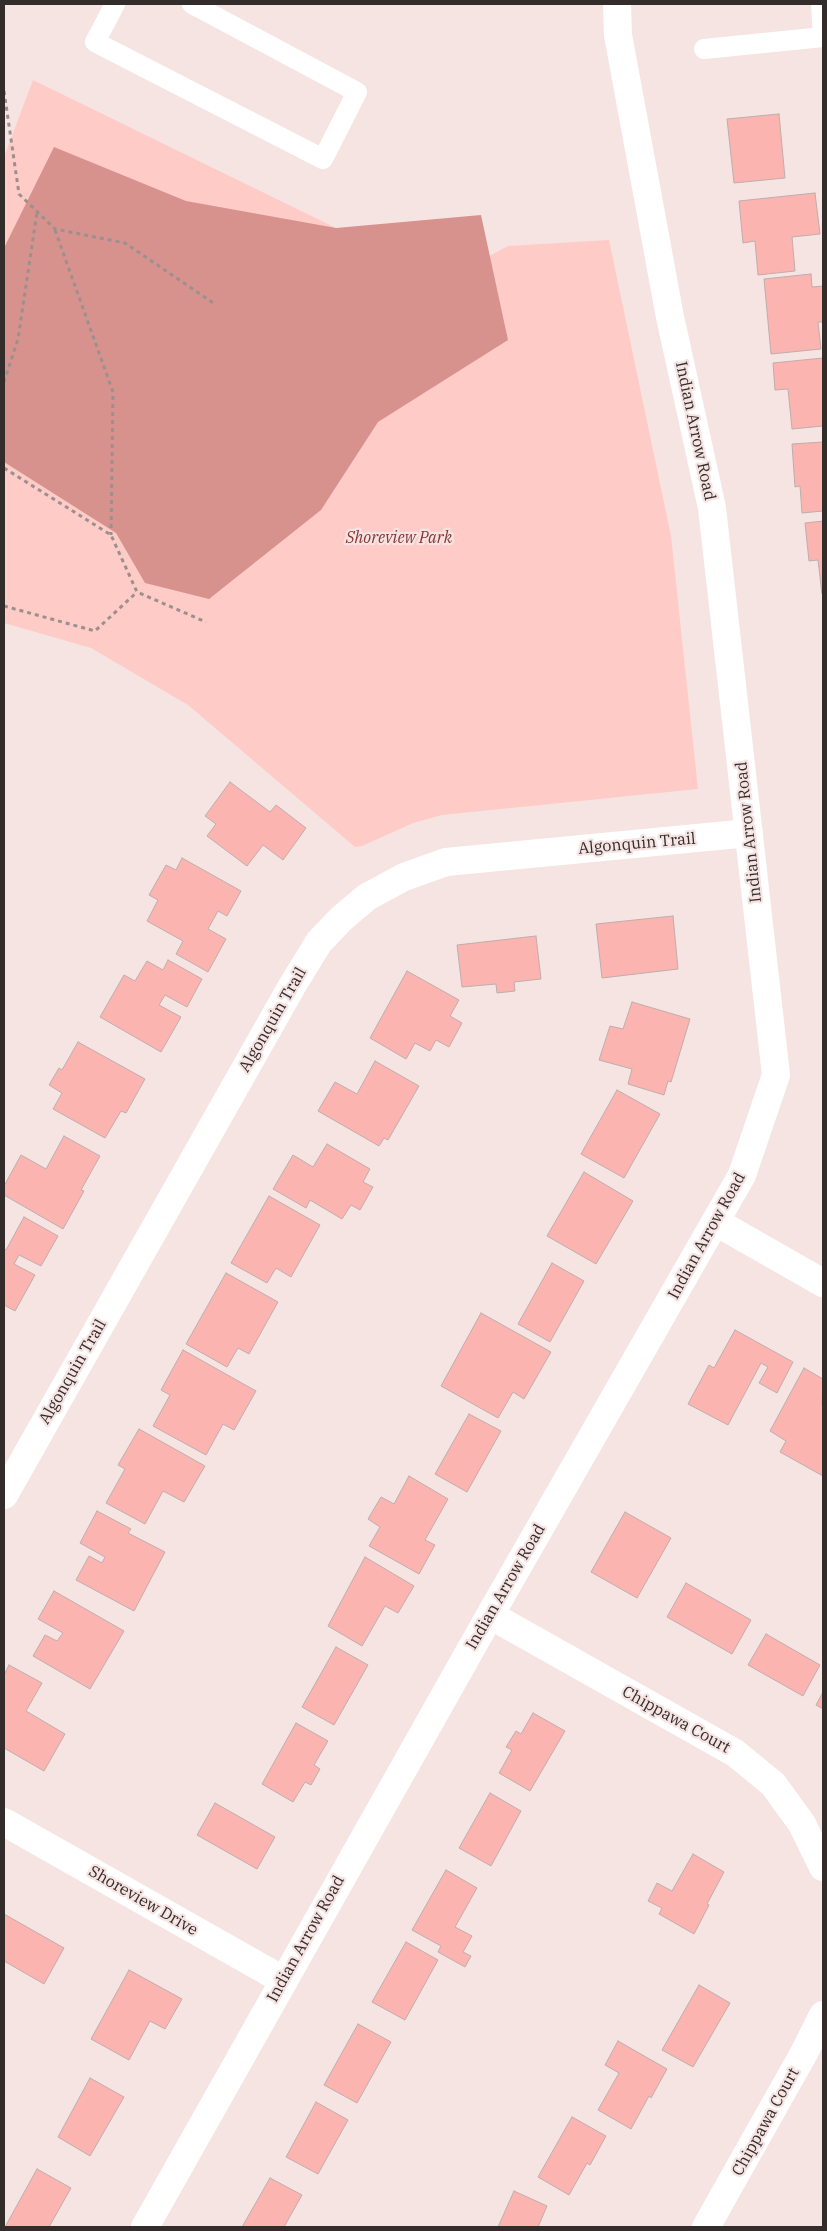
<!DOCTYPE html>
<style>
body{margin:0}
#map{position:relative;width:827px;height:2231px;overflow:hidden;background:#f6e4e3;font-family:"IBM Plex Serif",serif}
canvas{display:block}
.frame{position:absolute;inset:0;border:5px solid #322c2b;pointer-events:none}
</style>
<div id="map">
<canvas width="827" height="2231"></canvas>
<div class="frame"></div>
</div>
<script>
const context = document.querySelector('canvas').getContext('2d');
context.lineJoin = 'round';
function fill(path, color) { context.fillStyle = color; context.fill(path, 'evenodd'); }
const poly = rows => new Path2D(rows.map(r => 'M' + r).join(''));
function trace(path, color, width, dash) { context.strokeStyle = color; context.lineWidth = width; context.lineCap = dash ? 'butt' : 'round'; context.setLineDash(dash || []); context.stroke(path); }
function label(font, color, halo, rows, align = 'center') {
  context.font = font + ' "IBM Plex Serif",serif'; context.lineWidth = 4.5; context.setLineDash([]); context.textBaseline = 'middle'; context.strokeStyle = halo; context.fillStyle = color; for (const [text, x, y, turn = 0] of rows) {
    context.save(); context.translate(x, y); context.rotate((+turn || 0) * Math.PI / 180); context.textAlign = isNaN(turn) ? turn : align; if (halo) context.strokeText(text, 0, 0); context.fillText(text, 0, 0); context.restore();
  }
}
fill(poly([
 [33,80,336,228,448,278,508,246,609,240,671,536,698,789,442,815,413,823,362,846,355,847,188,705,91,648,4,623,4,157]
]), '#fecbc7');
fill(poly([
 [54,147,186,201,336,228,481,215,508,340,378,422,321,510,209,599,145,583,116,533,4,462,4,248]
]), '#d7928e');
const building = poly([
 [779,114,785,178,734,183,727,119,779,114],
 [815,193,820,234,792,237,795,271,758,275,755,241,743,243,739,201,815,193],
 [811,274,812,287,823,286,823,322,818,322,821,349,771,354,764,279,811,274],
 [823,358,823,426,792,429,788,389,775,390,773,363,823,358],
 [823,442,823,511,802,513,800,486,795,487,792,444,823,442],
 [823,521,823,594,822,594,818,560,809,561,805,523,823,521],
 [230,782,270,812,276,805,306,828,283,860,263,845,247,866,207,836,216,824,205,816,230,782],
 [182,858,241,891,227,916,218,911,208,929,226,939,208,972,176,954,183,941,147,921,158,900,149,895,166,865,176,870,182,858],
 [673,916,678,969,602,978,596,924,673,916],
 [536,936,541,979,514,982,515,991,497,993,496,984,462,987,457,945,536,936],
 [168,960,202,979,187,1007,165,995,159,1005,181,1017,161,1052,100,1017,124,975,135,981,147,961,163,970,168,960],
 [407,971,459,1000,450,1016,462,1023,449,1047,436,1040,430,1051,415,1043,406,1059,370,1038,407,971],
 [632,1002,690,1019,671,1082,668,1081,664,1095,628,1084,632,1069,599,1060,610,1026,623,1029,632,1002],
 [78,1042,145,1079,126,1113,121,1111,105,1138,53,1109,62,1093,49,1085,59,1068,62,1070,78,1042],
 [375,1061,419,1086,388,1140,384,1138,379,1146,318,1111,335,1082,357,1094,375,1061],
 [617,1090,660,1114,624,1178,581,1154,617,1090],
 [64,1136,100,1156,81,1190,84,1191,63,1229,4,1195,4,1186,21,1155,46,1169,64,1136],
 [327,1144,370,1169,363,1182,373,1187,360,1210,351,1205,342,1219,310,1200,306,1208,273,1189,293,1155,313,1167,327,1144],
 [584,1172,633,1201,596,1264,547,1236,584,1172],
 [269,1196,320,1225,291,1277,276,1268,267,1283,231,1263,269,1196],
 [24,1217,58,1236,41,1266,19,1255,14,1264,35,1275,15,1311,4,1305,4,1249,6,1250,24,1217],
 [552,1263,584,1281,550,1342,518,1324,552,1263],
 [226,1273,278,1302,249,1354,238,1348,227,1367,186,1344,226,1273],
 [481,1313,551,1352,524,1399,513,1392,498,1418,441,1386,481,1313],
 [735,1330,793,1362,777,1393,759,1383,768,1367,761,1363,728,1425,688,1404,709,1365,714,1368,735,1330],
 [183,1350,256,1391,234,1430,223,1424,206,1455,153,1426,170,1395,161,1390,183,1350],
 [804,1368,823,1379,822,1405,823,1405,823,1476,780,1452,786,1441,770,1431,804,1368],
 [469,1414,501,1431,467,1492,435,1474,469,1414],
 [139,1429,205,1466,184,1502,163,1491,145,1524,106,1503,125,1469,118,1465,139,1429],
 [409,1476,448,1499,425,1540,435,1545,419,1574,369,1546,380,1527,368,1519,381,1497,394,1504,409,1476],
 [97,1511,131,1529,128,1533,165,1552,134,1611,76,1580,89,1556,102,1563,105,1557,80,1543,97,1511],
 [625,1512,671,1538,637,1598,591,1572,625,1512],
 [365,1557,414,1586,398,1613,385,1606,362,1646,328,1626,365,1557],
 [686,1583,751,1620,732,1654,667,1617,686,1583],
 [54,1591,124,1631,90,1689,33,1656,45,1635,57,1641,63,1633,38,1619,54,1591],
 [766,1634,820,1665,803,1696,748,1665,766,1634],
 [336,1647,368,1665,334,1725,302,1707,336,1647],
 [9,1665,42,1683,26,1711,65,1734,44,1771,4,1748,4,1675,9,1665],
 [822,1694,823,1695,823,1709,816,1705,822,1694],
 [533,1713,565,1731,530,1791,499,1773,512,1750,506,1747,516,1731,521,1734,533,1713],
 [296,1723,328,1741,314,1765,320,1769,311,1785,305,1782,293,1802,262,1784,296,1723],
 [490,1793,521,1811,491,1866,459,1848,490,1793],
 [215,1803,275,1837,257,1869,197,1835,215,1803],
 [693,1854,724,1872,707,1904,709,1905,694,1934,659,1914,662,1908,648,1901,657,1883,672,1891,693,1854],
 [446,1870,477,1888,455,1927,472,1936,463,1952,471,1956,465,1967,438,1952,441,1946,412,1930,446,1870],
 [4,1914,64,1948,44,1984,4,1961,4,1914],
 [406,1942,438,1960,405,2020,372,2002,406,1942],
 [129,1970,182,1999,165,2029,150,2021,129,2060,91,2039,129,1970],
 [699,1985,730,2003,693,2067,662,2050,699,1985],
 [358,2024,391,2042,357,2103,324,2085,358,2024],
 [618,2041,667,2069,651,2098,649,2096,631,2129,598,2110,619,2073,605,2065,618,2041],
 [90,2078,124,2097,90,2156,58,2137,90,2078],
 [316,2102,348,2120,318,2174,286,2157,316,2102],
 [572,2117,606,2136,590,2165,587,2163,569,2195,538,2177,572,2117],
 [37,2169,71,2188,49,2227,5,2227,37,2169],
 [270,2178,302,2195,284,2227,242,2227,270,2178],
 [514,2191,547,2206,538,2227,498,2227,514,2191]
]);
fill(building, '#fbb4af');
trace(building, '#beadac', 1);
trace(poly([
 [4,91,19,194,55,229,125,243,216,305],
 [55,230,113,392,111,535],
 [4,382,18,339,37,212],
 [4,468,111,535,137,592,206,622],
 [4,606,95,631,137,592]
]), '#9c908f', 3, [4, 4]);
trace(poly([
 [115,4,95,42,323,159,357,92,192,4],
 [821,4,823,37],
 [704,49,823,37]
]), '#fff', 20);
trace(poly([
 [716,1222,823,1283],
 [4,1495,292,986,319,942,342,918,367,897,404,877,446,862,749,833],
 [490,1615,735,1753,773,1784,802,1824,823,1867],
 [4,1822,283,1980],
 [145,2227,490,1615,742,1175,776,1075,712,508,670,317,618,35,617,4],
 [706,2227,804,2053,823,2015]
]), '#fff', 28);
label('16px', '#322c2b', '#f6e4e3', [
 ["Indian Arrow Road",695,431,78],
 ["Indian Arrow Road",749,832,-96],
 ["Algonquin Trail",637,844,-5],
 ["Algonquin Trail",273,1020,-60],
 ["Indian Arrow Road",707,1236,-61],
 ["Algonquin Trail",73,1372,-60],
 ["Indian Arrow Road",506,1587,-60],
 ["Chippawa Court",676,1720,29],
 ["Shoreview Drive",143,1901,30],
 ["Indian Arrow Road",306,1939,-61],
 ["Chippawa Court",766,2122,-61]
]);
label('italic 16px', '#883534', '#f6e4e3', [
 ["Shoreview Park",399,538]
]);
</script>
